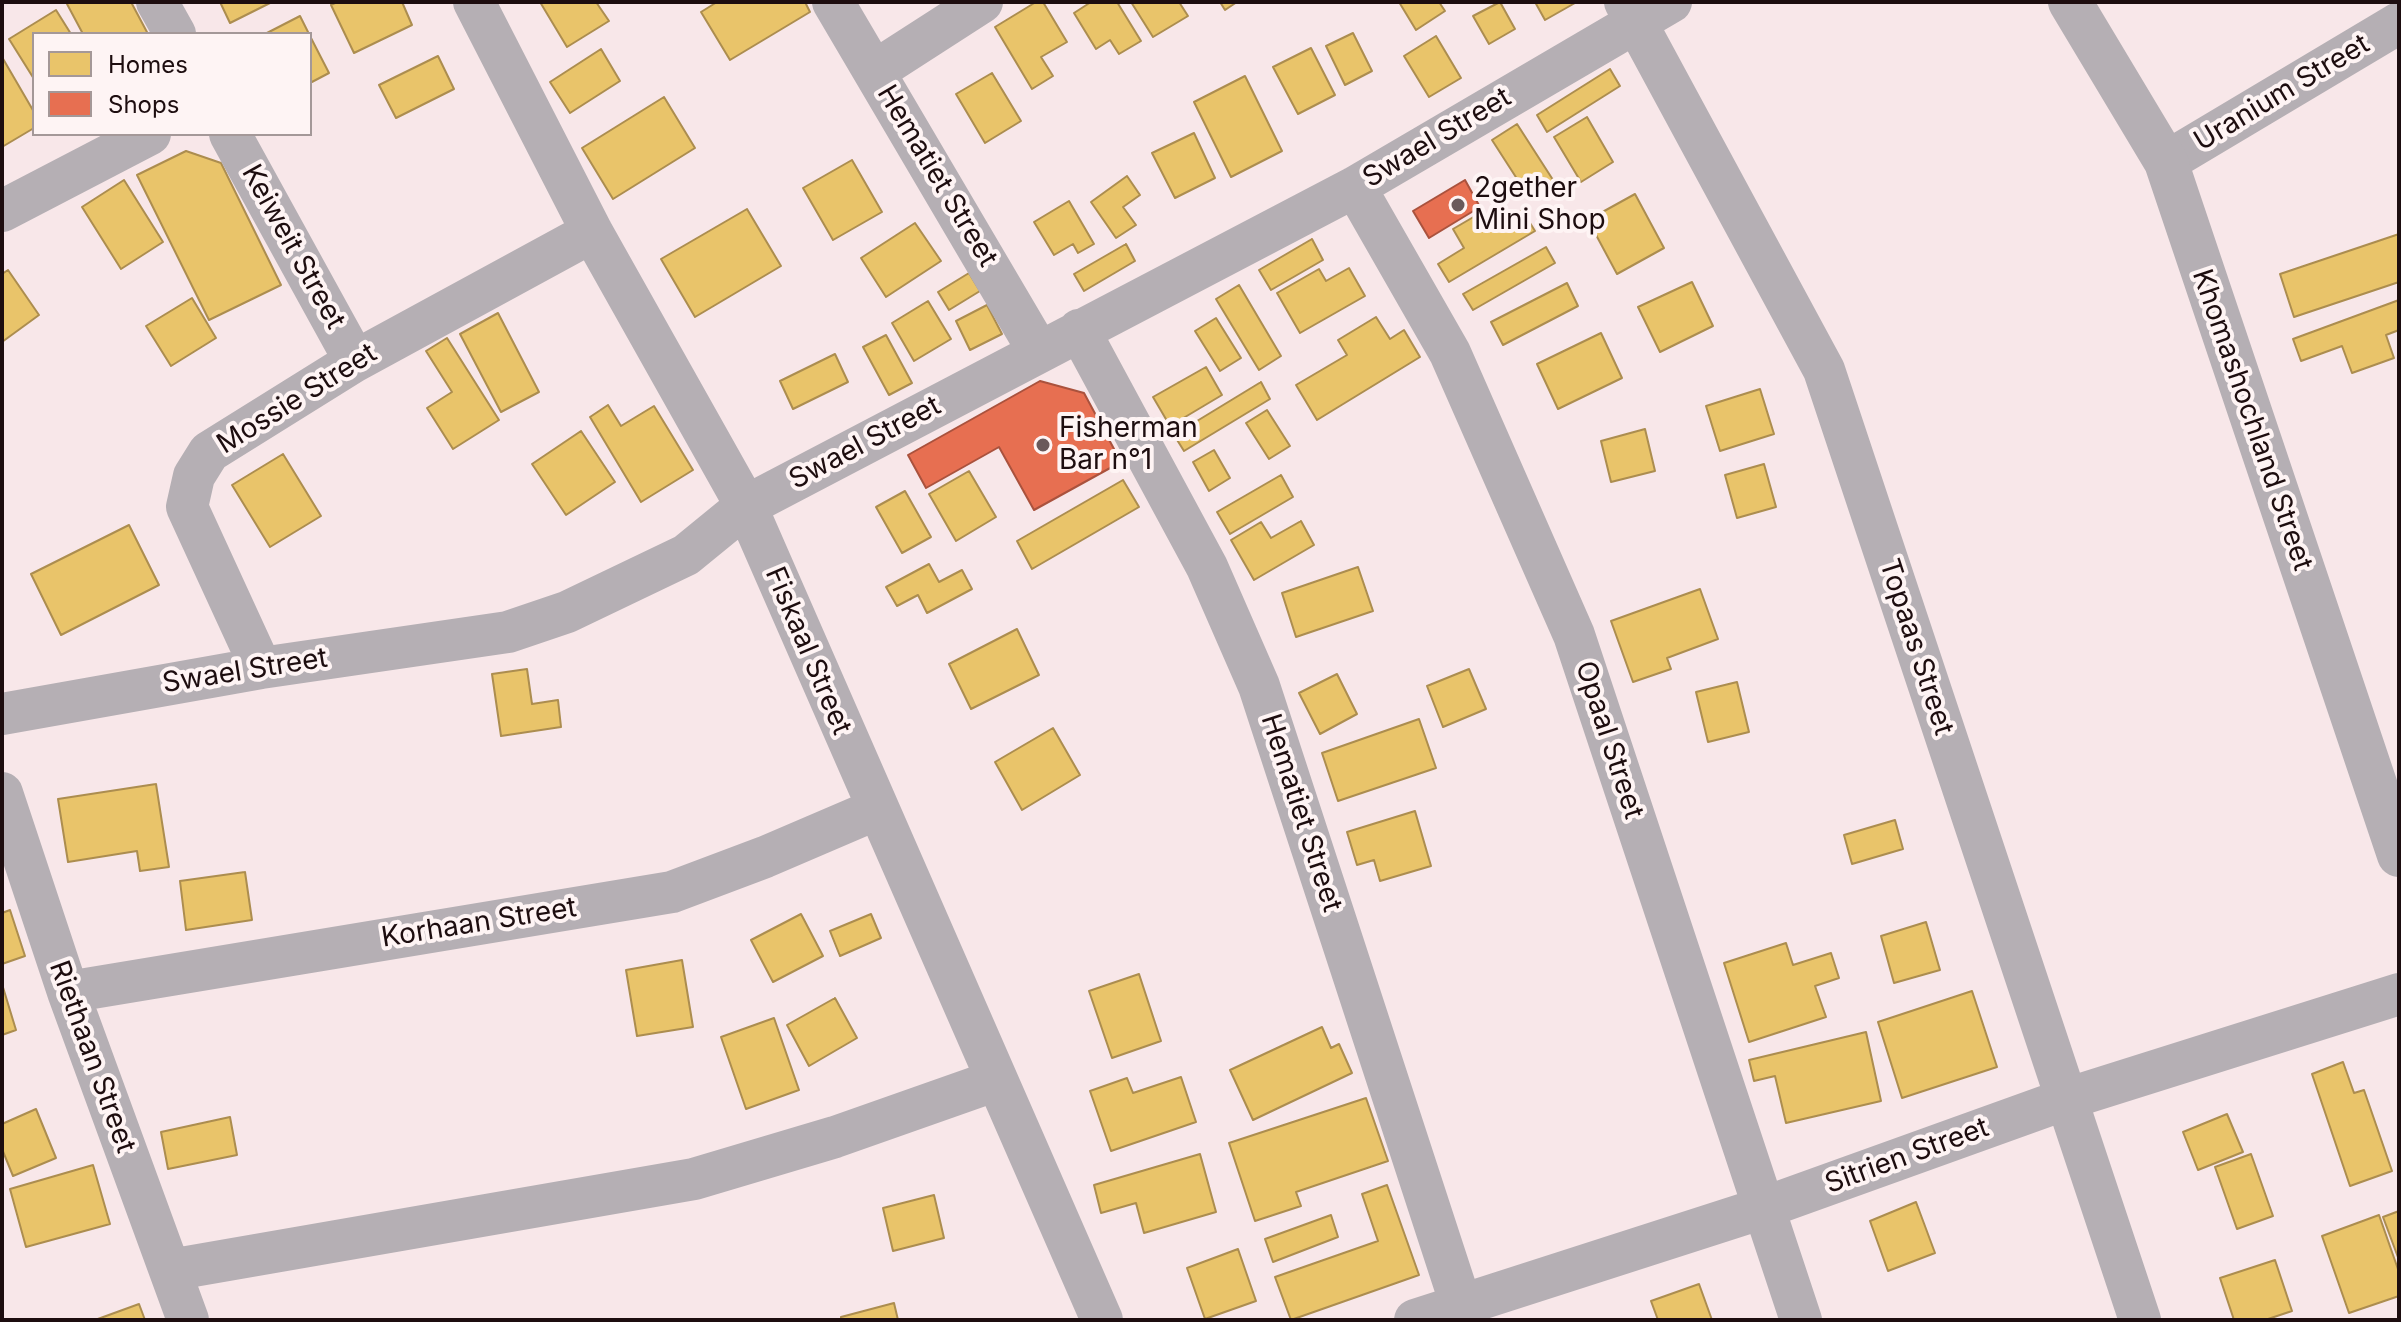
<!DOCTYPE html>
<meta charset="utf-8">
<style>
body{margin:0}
#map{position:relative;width:2401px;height:1322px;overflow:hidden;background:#f8e7e9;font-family:Inter,sans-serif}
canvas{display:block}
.frame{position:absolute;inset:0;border:4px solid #1d0d0f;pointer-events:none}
.legend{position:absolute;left:32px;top:32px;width:280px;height:104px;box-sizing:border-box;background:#fef4f4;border:2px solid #a49898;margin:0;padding:10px 14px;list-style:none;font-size:24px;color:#1d0d0f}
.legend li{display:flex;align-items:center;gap:16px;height:40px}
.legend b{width:40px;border:2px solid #a49898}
</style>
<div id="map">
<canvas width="2401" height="1322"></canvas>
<div class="frame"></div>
<ul class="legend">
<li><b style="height:22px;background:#e9c46a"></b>Homes</li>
<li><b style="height:22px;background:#e76f51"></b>Shops</li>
</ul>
</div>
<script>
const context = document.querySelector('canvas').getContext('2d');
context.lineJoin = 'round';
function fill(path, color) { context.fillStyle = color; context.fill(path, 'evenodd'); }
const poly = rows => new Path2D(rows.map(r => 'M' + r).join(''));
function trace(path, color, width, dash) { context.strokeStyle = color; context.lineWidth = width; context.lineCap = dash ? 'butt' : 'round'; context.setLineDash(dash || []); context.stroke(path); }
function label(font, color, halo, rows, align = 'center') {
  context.font = font + ' Inter,sans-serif'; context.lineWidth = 8; context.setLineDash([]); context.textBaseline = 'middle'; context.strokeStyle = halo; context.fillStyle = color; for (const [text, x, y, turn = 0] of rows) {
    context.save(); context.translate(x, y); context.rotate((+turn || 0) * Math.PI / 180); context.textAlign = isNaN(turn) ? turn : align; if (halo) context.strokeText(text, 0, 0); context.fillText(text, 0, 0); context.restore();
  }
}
const homes = poly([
 [70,2,131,2,148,34,83,34,67,4,70,2],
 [220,2,272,2,230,23,220,2],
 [337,2,402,2,412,25,354,53,331,5,337,2],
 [540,2,596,2,609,21,567,47,540,2],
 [717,2,805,2,810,12,730,60,701,12,717,2],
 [1036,2,1043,2,1067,42,1041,57,1053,76,1032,89,995,27,1036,2],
 [1091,2,1117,2,1141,41,1119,54,1110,40,1096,49,1074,13,1091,2],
 [1131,2,1179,2,1188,16,1153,37,1131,2],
 [1220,2,1237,2,1225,10,1220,2],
 [1399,2,1439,2,1445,11,1416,30,1399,2],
 [1500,2,1515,29,1489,44,1473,16,1500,2],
 [1535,2,1575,2,1575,3,1545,20,1535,2],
 [56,10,71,34,34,34,34,79,9,39,56,10],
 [300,16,309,34,265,34,300,16],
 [1353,33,1372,71,1345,85,1326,46,1353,33],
 [310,36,329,73,310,83,310,36],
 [1436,36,1461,78,1429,97,1404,56,1436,36],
 [1311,48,1335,95,1298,114,1273,67,1311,48],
 [601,49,620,81,570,113,550,82,601,49],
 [438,56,454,89,396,118,379,85,438,56],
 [2,57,34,112,34,128,2,147,2,57],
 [1610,69,1620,86,1547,132,1537,115,1610,69],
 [992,73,1021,121,985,143,956,94,992,73],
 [1245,76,1282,151,1231,177,1194,102,1245,76],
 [664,97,695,148,613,199,582,148,664,97],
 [1587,117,1613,162,1581,182,1554,137,1587,117],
 [1517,124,1555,183,1530,199,1492,140,1517,124],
 [1194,133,1215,178,1175,198,1152,153,1194,133],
 [186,151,221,163,281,285,209,320,137,175,186,151],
 [852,160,882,212,833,240,803,188,852,160],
 [1127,176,1140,195,1123,207,1136,225,1116,238,1091,202,1127,176],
 [124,180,163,242,121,269,82,207,124,180],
 [1635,194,1664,248,1617,274,1588,220,1635,194],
 [1069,201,1094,244,1078,253,1073,244,1054,255,1034,222,1069,201],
 [747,209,781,266,695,317,661,259,747,209],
 [1522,210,1535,231,1449,282,1438,264,1464,248,1453,229,1482,212,1492,228,1522,210],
 [915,223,941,261,886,297,861,258,915,223],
 [2399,234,2399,282,2294,317,2280,274,2399,234],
 [1312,239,1323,260,1271,290,1259,270,1312,239],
 [1126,244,1135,261,1084,291,1074,274,1126,244],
 [1546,247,1555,263,1473,310,1463,294,1546,247],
 [1349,268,1365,296,1300,333,1277,293,1319,269,1326,281,1349,268],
 [8,270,39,315,2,342,2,274,8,270],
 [969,273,980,291,949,310,938,292,969,273],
 [1692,282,1713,326,1660,352,1638,307,1692,282],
 [1567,283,1578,306,1503,345,1491,322,1567,283],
 [1239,285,1281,356,1259,370,1216,299,1239,285],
 [192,298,216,338,171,366,146,326,192,298],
 [2399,300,2399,330,2386,335,2394,358,2352,373,2342,346,2301,361,2293,339,2399,300],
 [928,301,951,339,914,361,892,323,928,301],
 [987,305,1002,334,970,350,956,321,987,305],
 [498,313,539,392,501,412,460,334,498,313],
 [1376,317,1390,339,1404,330,1420,357,1317,420,1296,385,1347,355,1338,340,1376,317],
 [1216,318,1241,358,1220,371,1195,331,1216,318],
 [1601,333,1622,378,1558,409,1537,364,1601,333],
 [886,335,912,383,889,395,863,347,886,335],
 [447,338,499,420,453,449,427,408,452,392,426,351,447,338],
 [835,354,848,382,793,409,780,381,835,354],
 [1206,367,1222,395,1170,426,1153,397,1206,367],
 [1261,382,1270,399,1184,451,1174,435,1261,382],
 [1760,389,1774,434,1720,451,1706,406,1760,389],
 [608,405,621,426,654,406,693,470,641,502,590,417,608,405],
 [1267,410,1290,446,1269,459,1246,423,1267,410],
 [1645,429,1655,471,1611,482,1601,441,1645,429],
 [581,431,615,482,566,515,532,464,581,431],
 [1214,450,1230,478,1209,491,1193,462,1214,450],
 [283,454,321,516,270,547,232,485,283,454],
 [1764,464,1776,507,1737,518,1725,475,1764,464],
 [969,471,996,517,956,541,929,494,969,471],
 [1281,475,1293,497,1230,534,1217,512,1281,475],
 [1123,480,1139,507,1032,569,1017,541,1123,480],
 [905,491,931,537,902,553,876,507,905,491],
 [1301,521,1314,545,1254,580,1231,540,1261,522,1271,538,1301,521],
 [129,525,159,585,61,635,31,574,129,525],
 [929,564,939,582,962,570,972,589,927,613,918,595,897,606,886,587,929,564],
 [1358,567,1373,611,1296,637,1282,593,1358,567],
 [1700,589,1718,639,1667,658,1671,669,1633,682,1611,621,1700,589],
 [1017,629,1039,675,971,709,949,664,1017,629],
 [527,669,532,704,558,700,561,727,501,736,492,674,527,669],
 [1469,669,1486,709,1443,727,1427,686,1469,669],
 [1337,674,1357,714,1320,734,1299,693,1337,674],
 [1737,682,1749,732,1708,742,1696,692,1737,682],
 [1419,719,1436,768,1338,801,1322,753,1419,719],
 [1053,728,1080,775,1022,810,995,762,1053,728],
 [156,784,169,867,140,871,137,851,68,862,58,799,156,784],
 [1415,811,1431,866,1380,881,1374,860,1357,865,1347,832,1415,811],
 [1895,820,1903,849,1852,864,1844,835,1895,820],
 [245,872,252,920,186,930,180,881,245,872],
 [10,910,25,956,2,964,2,913,10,910],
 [801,914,823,956,773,982,751,940,801,914],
 [871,914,881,938,840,956,830,931,871,914],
 [1926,922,1940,970,1894,983,1881,936,1926,922],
 [1786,943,1793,965,1831,953,1839,978,1815,986,1826,1017,1749,1042,1724,963,1786,943],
 [682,960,693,1027,637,1036,626,970,682,960],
 [1139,974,1161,1041,1112,1058,1089,991,1139,974],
 [2,984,16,1030,2,1035,2,984],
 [1972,991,1997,1067,1902,1098,1878,1022,1972,991],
 [835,998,857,1038,809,1066,787,1025,835,998],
 [774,1018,799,1090,746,1109,721,1037,774,1018],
 [1322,1027,1331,1048,1339,1044,1352,1073,1253,1120,1230,1070,1322,1027],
 [1866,1032,1881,1101,1786,1123,1775,1076,1754,1081,1749,1060,1866,1032],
 [2343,1062,2354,1093,2364,1090,2392,1171,2350,1186,2312,1074,2343,1062],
 [1181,1077,1196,1122,1111,1151,1090,1091,1127,1078,1133,1093,1181,1077],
 [1366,1098,1388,1161,1296,1192,1301,1206,1255,1221,1229,1143,1366,1098],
 [36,1109,56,1158,13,1176,2,1149,2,1124,36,1109],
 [2227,1114,2243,1152,2198,1170,2183,1132,2227,1114],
 [230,1117,237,1155,168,1169,161,1132,230,1117],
 [1200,1154,1216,1212,1144,1233,1136,1203,1101,1213,1094,1185,1200,1154],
 [2251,1154,2273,1216,2237,1229,2215,1167,2251,1154],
 [93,1165,110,1224,26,1247,10,1189,93,1165],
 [1387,1185,1419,1275,1291,1320,1275,1277,1378,1241,1362,1194,1387,1185],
 [934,1195,944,1238,893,1251,883,1208,934,1195],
 [1916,1202,1935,1253,1888,1271,1870,1221,1916,1202],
 [2399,1211,2399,1260,2383,1217,2399,1211],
 [1331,1215,1338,1237,1273,1262,1265,1239,1331,1215],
 [2379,1215,2399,1272,2399,1296,2349,1313,2322,1236,2379,1215],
 [1238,1249,1256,1301,1205,1319,1187,1268,1238,1249],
 [2275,1260,2292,1311,2265,1320,2234,1320,2220,1278,2275,1260],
 [1699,1284,1712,1320,1658,1320,1651,1301,1699,1284],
 [894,1303,898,1320,841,1320,841,1317,894,1303],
 [139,1304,145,1320,95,1320,139,1304]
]);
fill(homes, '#e9c46a');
trace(homes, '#ac8d4f', 2);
const shops = poly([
 [1465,180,1480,207,1429,238,1413,211,1465,180],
 [1040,381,1084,393,1121,462,1034,510,999,447,926,488,908,455,1040,381]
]);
fill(shops, '#e76f51');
trace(shops, '#aa523d', 2);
trace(poly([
 [157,2,175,34],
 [474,2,592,232,746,506,1102,1320],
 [833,2,1039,352],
 [1625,2,1824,370,2140,1320],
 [875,71,982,2],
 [230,134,355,361],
 [2166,162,2399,23],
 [1355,187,1450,353,1574,635,1801,1320],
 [2,211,150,134],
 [1079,330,1207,567,1259,686,1466,1320],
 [261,668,187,507,194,476,209,452,355,361,592,232],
 [2,714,261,668,508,632,567,612,686,555,746,506,1355,187,1671,2],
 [2,793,68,992,188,1320],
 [68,992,672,892,765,857,877,809],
 [170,1270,694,1179,835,1137,994,1081],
 [1415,1320,1763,1208,2066,1099,2399,994]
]), '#b5afb4', 42);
trace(poly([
 [2070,2,2166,162,2399,855]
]), '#b5afb4', 44);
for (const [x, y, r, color] of [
 [1458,205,8,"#6a595b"],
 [1043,445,8,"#6a595b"]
]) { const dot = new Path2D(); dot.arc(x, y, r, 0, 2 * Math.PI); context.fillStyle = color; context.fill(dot); trace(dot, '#fef4f4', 3); }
label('28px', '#1d0d0f', '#fef4f4', [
 ["Uranium Street",2282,93,-31],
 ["Swael Street",1437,138,-31],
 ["Hematiet Street",937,176,59],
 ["Keiweit Street",293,247,61],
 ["Mossie Street",297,399,-32],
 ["Khomashochland Street",2252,420,71],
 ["Swael Street",865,443,-28],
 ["Topaas Street",1916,647,72],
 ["Fiskaal Street",808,651,67],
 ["Swael Street",245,671,-9],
 ["Opaal Street",1609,740,72],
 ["Hematiet Street",1301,813,72],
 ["Korhaan Street",479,923,-9],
 ["Riethaan Street",92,1057,70],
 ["Sitrien Street",1907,1156,-20]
]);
label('28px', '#1d0d0f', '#fef4f4', [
 ["2gether",1474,189],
 ["Mini Shop",1474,221],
 ["Fisherman",1059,429],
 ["Bar n°1",1059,461]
], 'left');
</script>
